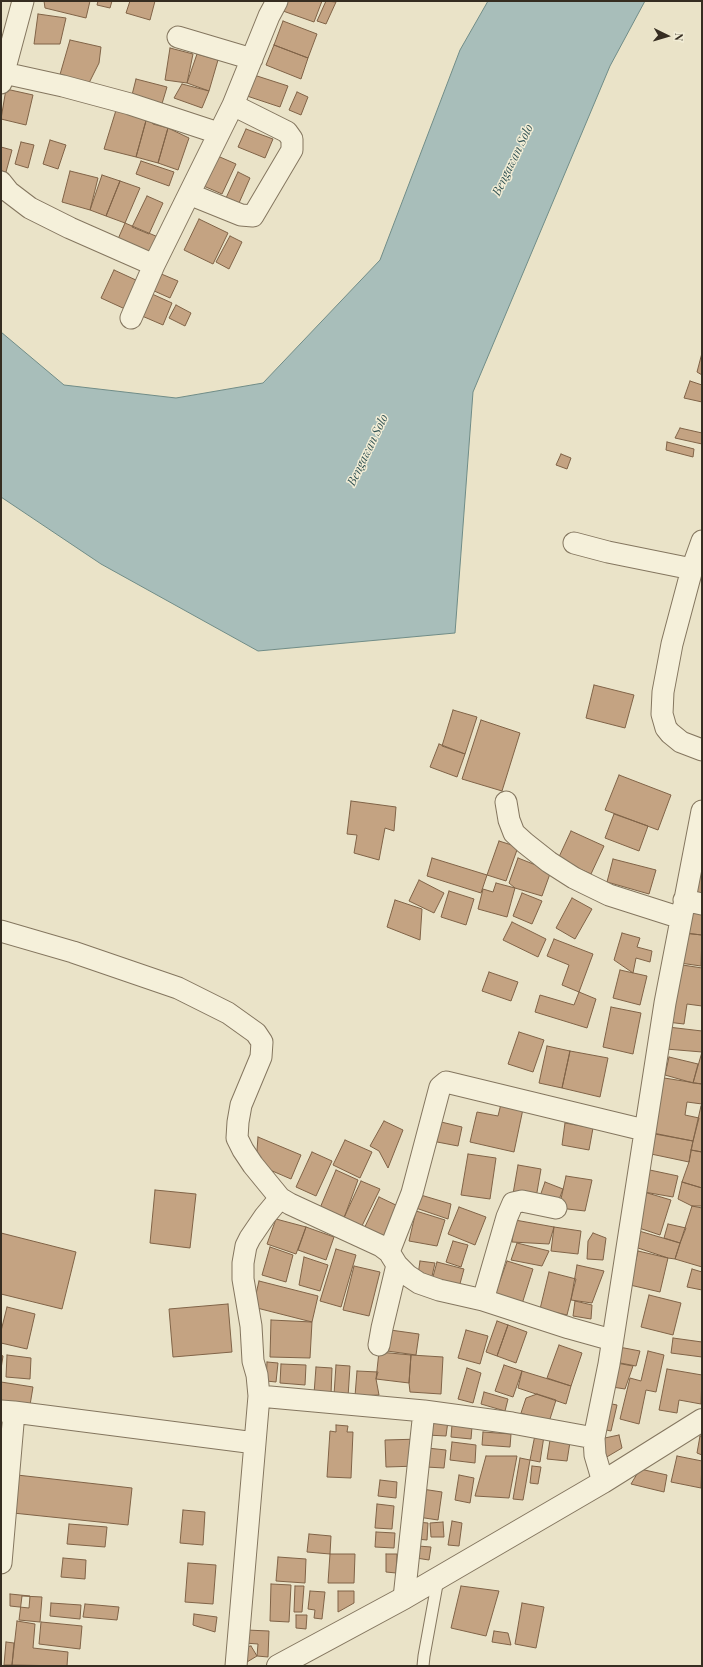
<!DOCTYPE html>
<style>
body{margin:0}
#map{position:relative;width:703px;height:1667px;overflow:hidden;background:#eae3c8;font-family:"Playfair Display",serif}
canvas{display:block}
.frame{position:absolute;inset:0;border:2px solid #362d21;pointer-events:none}
.north{position:absolute;left:647px;top:16px;width:40px;height:40px;-webkit-text-stroke:3px #f2edd6;paint-order:stroke;rotate:95deg;font-size:11px;font-weight:700;line-height:16px;text-align:center;color:#362d21}
.north::after{content:'';display:block;margin:auto;width:14px;height:18px;background:#362d21;clip-path:polygon(50% 0,100% 100%,50% 72%,0 100%)}
</style>
<div id="map">
<canvas width="703" height="1667"></canvas>
<div class="frame"></div>
<div class="north">N</div>
</div>
<script>
const context = document.querySelector('canvas').getContext('2d');
context.lineJoin = 'round';
function fill(path, color) { context.fillStyle = color; context.fill(path, 'evenodd'); }
const poly = rows => new Path2D(rows.map(r => 'M' + r).join(''));
function trace(path, color, width, dash) { context.strokeStyle = color; context.lineWidth = width; context.lineCap = dash ? 'butt' : 'round'; context.setLineDash(dash || []); context.stroke(path); }
function label(font, color, halo, rows, align = 'center') {
  context.font = font + ' "Playfair Display",serif'; context.lineWidth = 3; context.setLineDash([]); context.textBaseline = 'middle'; context.strokeStyle = halo; context.fillStyle = color; for (const [text, x, y, turn = 0] of rows) {
    context.save(); context.translate(x, y); context.rotate((+turn || 0) * Math.PI / 180); context.textAlign = isNaN(turn) ? turn : align; if (halo) context.strokeText(text, 0, 0); context.fillText(text, 0, 0); context.restore();
  }
}
const water = poly([
 [488,1,645,1,610,66,473,392,455,633,258,651,101,564,1,497,1,332,64,385,176,398,263,383,380,260,460,50,488,1]
]);
fill(water, '#a8beba');
trace(water, '#708c87', 1);
const building = poly([
 [44,1,90,1,86,18,45,8,44,1],
 [98,1,112,1,110,8,97,5,98,1],
 [130,1,155,1,150,20,126,13,130,1],
 [287,1,322,1,314,22,283,11,287,1],
 [326,1,336,2,326,24,317,21,326,1],
 [38,14,66,18,60,44,34,44,38,14],
 [283,21,317,34,308,58,274,45,283,21],
 [70,40,101,47,99,63,88,85,59,78,70,40],
 [274,45,308,58,301,79,266,65,274,45],
 [170,48,193,54,187,83,165,80,170,48],
 [197,54,218,60,209,91,187,83,197,54],
 [254,75,288,86,280,107,247,96,254,75],
 [136,79,167,87,161,107,131,99,136,79],
 [182,84,209,91,202,108,174,98,182,84],
 [6,89,33,95,26,125,1,119,6,89],
 [297,92,308,97,301,115,289,110,297,92],
 [117,107,147,117,136,157,104,149,117,107],
 [147,117,153,124,168,128,158,163,136,157,147,117],
 [168,128,189,138,178,170,158,163,168,128],
 [246,129,273,139,265,158,238,147,246,129],
 [50,140,66,145,58,169,43,164,50,140],
 [21,142,34,145,28,168,15,164,21,142],
 [1,147,12,150,6,172,1,171,1,147],
 [213,154,236,164,222,194,199,184,213,154],
 [141,161,174,172,169,186,136,174,141,161],
 [70,171,98,178,90,210,62,202,70,171],
 [238,172,250,178,239,203,226,198,238,172],
 [102,175,120,181,106,216,90,210,102,175],
 [120,181,140,188,125,223,106,216,120,181],
 [147,196,163,203,149,234,132,227,147,196],
 [199,219,228,233,213,264,184,250,199,219],
 [125,223,158,237,150,253,118,239,125,223],
 [230,236,242,242,229,269,216,262,230,236],
 [114,270,138,281,125,309,101,298,114,270],
 [159,273,178,281,170,298,152,290,159,273],
 [152,294,172,303,163,325,142,316,152,294],
 [176,305,191,313,185,326,169,318,176,305],
 [702,353,702,375,697,372,702,353],
 [690,381,702,385,702,402,684,398,690,381],
 [680,428,702,433,702,444,675,438,680,428],
 [667,442,694,449,693,457,666,450,667,442],
 [561,454,571,458,567,469,556,465,561,454],
 [594,685,634,695,625,728,586,718,594,685],
 [453,710,477,717,465,754,442,746,453,710],
 [481,720,520,733,502,791,462,779,481,720],
 [439,744,465,754,457,777,430,767,439,744],
 [619,775,671,795,658,830,605,810,619,775],
 [351,801,396,807,394,831,385,828,379,860,354,853,357,835,347,834,351,801],
 [614,814,648,826,639,851,605,838,614,814],
 [571,831,604,846,591,874,558,859,571,831],
 [499,841,518,847,506,881,487,875,499,841],
 [702,847,702,897,691,896,702,847],
 [432,858,487,875,481,893,427,876,432,858],
 [518,858,551,871,542,896,515,888,509,883,518,858],
 [613,859,656,870,649,894,607,882,613,859],
 [419,880,444,893,434,913,409,901,419,880],
 [496,883,515,888,507,917,478,909,483,889,493,892,496,883],
 [449,891,474,899,466,925,441,917,449,891],
 [522,893,542,901,532,924,513,916,522,893],
 [572,898,592,909,575,939,556,928,572,898],
 [395,900,422,909,420,940,387,927,395,900],
 [688,911,702,914,702,935,684,933,688,911],
 [512,922,546,939,538,957,503,940,512,922],
 [622,933,640,938,637,947,652,951,650,962,636,958,633,973,614,960,622,933],
 [684,933,702,935,701,966,680,963,684,933],
 [554,939,593,954,579,992,562,985,569,965,547,956,554,939],
 [676,964,702,968,702,1006,687,1004,684,1024,667,1022,676,964],
 [620,970,647,976,640,1005,613,998,620,970],
 [489,972,518,982,511,1001,482,991,489,972],
 [579,992,596,999,587,1028,535,1012,540,995,574,1005,579,992],
 [611,1007,641,1013,633,1054,603,1047,611,1007],
 [668,1027,702,1031,702,1052,666,1049,668,1027],
 [519,1032,544,1040,533,1072,508,1064,519,1032],
 [547,1046,570,1051,562,1088,539,1083,547,1046],
 [570,1051,608,1058,600,1097,562,1088,570,1051],
 [702,1052,702,1084,693,1083,702,1052],
 [669,1057,698,1064,693,1083,665,1075,669,1057],
 [658,1077,702,1084,702,1104,687,1102,685,1115,699,1118,693,1141,648,1132,658,1077],
 [501,1104,523,1109,514,1152,470,1142,477,1112,498,1116,501,1104],
 [701,1106,702,1106,702,1152,691,1150,701,1106],
 [384,1121,403,1130,388,1168,379,1151,370,1146,384,1121],
 [437,1121,462,1127,458,1146,432,1141,437,1121],
 [565,1123,593,1128,589,1150,562,1145,565,1123],
 [655,1134,693,1141,689,1162,651,1154,655,1134],
 [258,1137,301,1155,291,1179,256,1164,258,1137],
 [345,1140,372,1152,360,1178,333,1165,345,1140],
 [691,1150,702,1152,702,1188,682,1182,689,1162,691,1150],
 [312,1152,332,1161,316,1196,296,1187,312,1152],
 [468,1154,496,1158,490,1199,461,1195,468,1154],
 [518,1165,541,1169,536,1198,513,1194,518,1165],
 [645,1169,678,1176,673,1197,644,1192,645,1169],
 [336,1170,358,1180,344,1218,320,1208,336,1170],
 [566,1176,592,1180,585,1211,559,1208,566,1176],
 [361,1181,380,1189,359,1232,341,1224,361,1181],
 [545,1182,563,1189,557,1205,538,1202,545,1182],
 [682,1182,702,1188,702,1206,692,1206,678,1199,682,1182],
 [155,1190,196,1194,190,1248,150,1243,155,1190],
 [644,1192,671,1200,660,1235,633,1226,644,1192],
 [414,1193,451,1204,448,1219,410,1206,414,1193],
 [379,1197,400,1207,382,1243,362,1233,379,1197],
 [692,1206,702,1208,702,1267,675,1259,692,1206],
 [459,1207,486,1217,475,1245,448,1234,459,1207],
 [416,1211,445,1220,437,1246,409,1241,416,1211],
 [276,1219,306,1227,296,1254,267,1244,276,1219],
 [515,1220,554,1227,549,1244,512,1242,515,1220],
 [668,1224,686,1228,680,1243,664,1238,668,1224],
 [306,1227,334,1237,326,1260,298,1250,306,1227],
 [554,1227,581,1231,578,1254,551,1251,554,1227],
 [639,1231,680,1243,675,1259,668,1258,635,1247,639,1231],
 [1,1233,76,1252,62,1309,1,1294,1,1233],
 [593,1233,606,1238,603,1260,587,1259,588,1241,593,1233],
 [453,1241,468,1245,461,1267,446,1262,453,1241],
 [517,1243,549,1251,542,1266,511,1260,517,1243],
 [270,1247,293,1255,286,1282,262,1275,270,1247],
 [336,1249,356,1255,341,1307,320,1301,336,1249],
 [638,1251,668,1258,660,1292,630,1285,638,1251],
 [304,1257,328,1265,320,1291,299,1285,304,1257],
 [420,1261,435,1263,430,1285,417,1282,420,1261],
 [507,1261,533,1269,522,1304,495,1295,507,1261],
 [437,1262,464,1269,458,1291,431,1284,437,1262],
 [577,1265,604,1271,592,1303,571,1300,577,1265],
 [354,1266,380,1272,369,1316,343,1310,354,1266],
 [692,1269,702,1272,702,1290,687,1287,692,1269],
 [549,1272,576,1279,567,1315,540,1309,549,1272],
 [259,1281,318,1296,312,1322,253,1307,259,1281],
 [649,1295,681,1303,673,1335,641,1327,649,1295],
 [575,1301,592,1305,591,1319,573,1316,575,1301],
 [228,1304,232,1352,173,1357,169,1309,228,1304],
 [7,1307,35,1314,27,1349,1,1343,1,1331,7,1307],
 [271,1320,312,1322,310,1358,270,1357,271,1320],
 [497,1321,508,1325,497,1356,486,1352,497,1321],
 [508,1325,527,1332,516,1363,497,1356,508,1325],
 [383,1329,419,1334,416,1355,380,1350,383,1329],
 [466,1330,488,1336,480,1364,458,1358,466,1330],
 [673,1338,702,1342,702,1357,671,1353,673,1338],
 [559,1345,582,1353,571,1386,547,1378,559,1345],
 [619,1347,640,1351,636,1366,615,1362,619,1347],
 [648,1351,664,1355,656,1392,646,1390,639,1424,620,1419,630,1378,641,1381,648,1351],
 [379,1352,411,1355,409,1383,376,1379,379,1352],
 [1,1355,3,1356,1,1369,1,1355],
 [7,1355,31,1358,30,1379,6,1377,7,1355],
 [411,1355,443,1357,441,1394,410,1392,409,1383,411,1355],
 [267,1362,278,1363,276,1382,266,1381,267,1362],
 [611,1362,633,1366,625,1389,606,1386,611,1362],
 [281,1364,306,1365,305,1385,280,1383,281,1364],
 [336,1365,350,1366,348,1397,334,1395,336,1365],
 [504,1365,522,1371,513,1397,495,1391,504,1365],
 [316,1367,332,1368,331,1395,314,1394,316,1367],
 [467,1368,481,1373,473,1403,458,1399,467,1368],
 [667,1369,702,1375,701,1404,679,1400,677,1413,659,1410,667,1369],
 [357,1371,378,1372,376,1379,379,1395,355,1396,357,1371],
 [522,1371,571,1386,566,1404,518,1388,522,1371],
 [1,1382,33,1387,29,1411,1,1407,1,1382],
 [484,1392,508,1399,505,1411,481,1404,484,1392],
 [537,1394,556,1400,549,1422,521,1413,526,1398,537,1394],
 [607,1403,617,1405,611,1431,602,1429,607,1403],
 [428,1420,448,1421,446,1436,427,1435,428,1420],
 [336,1425,348,1426,347,1432,353,1432,351,1478,327,1477,330,1431,336,1432,336,1425],
 [452,1425,472,1427,471,1439,451,1437,452,1425],
 [483,1432,511,1434,510,1447,482,1445,483,1432],
 [535,1435,544,1436,540,1462,530,1460,535,1435],
 [619,1435,622,1448,605,1458,600,1439,619,1435],
 [700,1436,702,1436,702,1455,697,1453,700,1436],
 [421,1439,418,1466,386,1467,385,1440,421,1439],
 [550,1440,570,1442,567,1461,547,1459,550,1440],
 [452,1442,476,1445,475,1463,450,1460,452,1442],
 [427,1448,446,1450,444,1468,426,1467,427,1448],
 [486,1456,517,1456,509,1498,475,1496,486,1456],
 [677,1456,702,1461,701,1488,671,1482,677,1456],
 [520,1458,530,1460,523,1500,513,1499,520,1458],
 [532,1466,541,1467,538,1484,530,1483,532,1466],
 [640,1469,667,1475,664,1492,631,1484,640,1469],
 [17,1475,132,1488,128,1525,13,1513,17,1475],
 [459,1475,474,1478,470,1503,455,1500,459,1475],
 [380,1480,397,1482,396,1498,378,1496,380,1480],
 [422,1489,442,1492,438,1520,418,1517,422,1489],
 [377,1504,394,1506,392,1529,375,1528,377,1504],
 [183,1510,205,1512,203,1545,180,1543,183,1510],
 [452,1521,462,1523,459,1546,448,1545,452,1521],
 [417,1522,428,1523,427,1540,416,1539,417,1522],
 [443,1522,444,1537,431,1537,430,1523,443,1522],
 [69,1524,107,1527,105,1547,67,1544,69,1524],
 [376,1532,395,1533,394,1548,375,1547,376,1532],
 [309,1534,331,1536,330,1554,307,1552,309,1534],
 [418,1546,431,1547,429,1560,416,1558,418,1546],
 [330,1554,355,1554,354,1583,328,1583,330,1554],
 [386,1554,397,1554,396,1573,386,1572,386,1554],
 [278,1557,306,1559,305,1583,276,1581,278,1557],
 [63,1558,86,1560,85,1579,61,1577,63,1558],
 [188,1563,216,1565,213,1604,185,1602,188,1563],
 [271,1584,291,1585,289,1622,270,1621,271,1584],
 [295,1586,304,1586,302,1612,294,1612,295,1586],
 [461,1586,499,1591,486,1636,451,1628,461,1586],
 [310,1591,325,1592,322,1619,314,1618,315,1610,308,1609,310,1591],
 [338,1591,354,1591,354,1603,338,1612,338,1591],
 [10,1594,30,1596,29,1608,10,1606,10,1594],
 [22,1596,42,1597,40,1622,19,1620,22,1596],
 [51,1603,81,1605,80,1619,50,1616,51,1603],
 [522,1603,544,1607,536,1648,515,1644,522,1603],
 [85,1604,119,1607,117,1620,83,1617,85,1604],
 [194,1614,217,1617,215,1632,193,1625,194,1614],
 [296,1615,307,1615,306,1629,296,1628,296,1615],
 [17,1621,35,1624,33,1648,68,1652,67,1666,12,1665,17,1621],
 [41,1622,82,1626,80,1649,39,1644,41,1622],
 [246,1630,269,1631,268,1657,257,1656,258,1644,245,1643,246,1630],
 [494,1631,508,1633,511,1645,492,1642,494,1631],
 [6,1642,14,1643,12,1665,4,1665,6,1642],
 [251,1646,257,1656,247,1662,241,1648,251,1646]
]);
fill(building, '#c4a382');
trace(building, '#806347', 1);
const service = poly([
 [423,1666,424,1656,438,1579]
]);
const minor = poly([
 [178,37,252,59],
 [4,73,63,86,130,104,218,133],
 [1,83,23,1],
 [1,182,9,192,30,208,70,228,154,265],
 [189,194,241,215,253,216,292,150,292,139,287,132,233,105],
 [131,318,154,265,233,105,269,16,277,1],
 [702,541,692,569,672,644,663,692,662,714,666,728,670,733,681,742,702,750],
 [574,543,608,552,692,569],
 [506,802,509,820,514,833,525,843,549,862,574,878,609,895,681,918],
 [684,900,702,904],
 [1,931,73,952,178,988,228,1013,256,1033,262,1042,261,1057,241,1105,238,1122,237,1138,243,1150,253,1165,280,1198,290,1204,381,1246,389,1252,397,1265,407,1275,419,1283,439,1290,483,1300,569,1328,612,1340],
 [389,1252,412,1193,440,1087,446,1082,644,1130],
 [483,1300,507,1217,513,1203,522,1201,556,1208],
 [379,1345,382,1328,397,1265],
 [259,1396,424,1411,512,1423,594,1438],
 [1,1411,14,1412,1,1563],
 [14,1412,255,1443],
 [603,1482,595,1455,594,1438,609,1364,665,1003,702,811],
 [404,1598,424,1411],
 [236,1666,259,1396,257,1375,253,1361,251,1326,243,1279,243,1263,246,1246,250,1238,265,1216,280,1198]
]);
const tertiary = poly([
 [278,1666,404,1598,603,1482,702,1420]
]);
trace(service, '#84765f', 13);
trace(minor, '#84765f', 23);
trace(tertiary, '#84765f', 24);
trace(service, '#f5f0da', 11);
trace(minor, '#f5f0da', 21);
trace(tertiary, '#f5f0da', 22);
label('italic 12px', '#325354', '#f2edd6', [
 ["Bengawan Solo",513,160,-64],
 ["Bengawan Solo",368,450,-64]
]);
</script>
